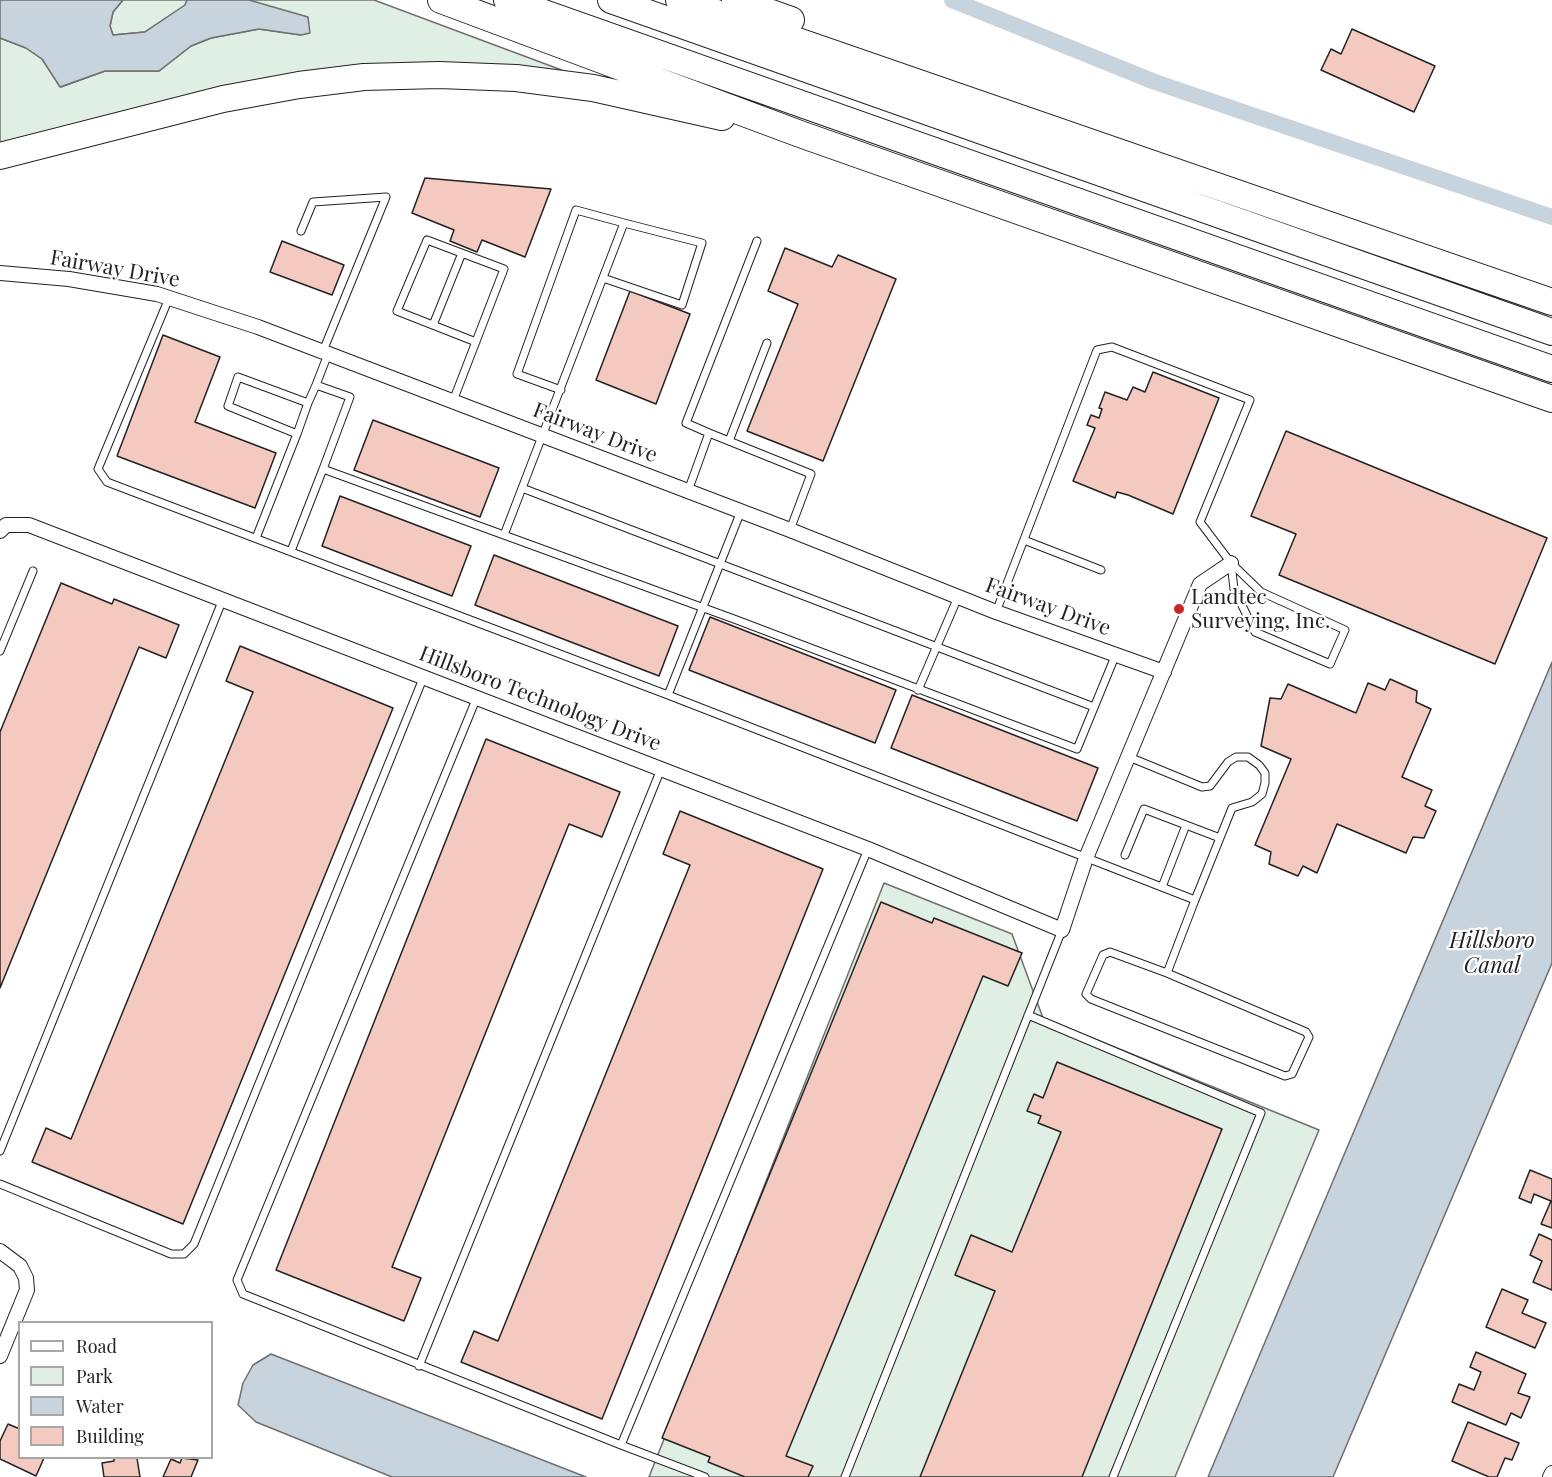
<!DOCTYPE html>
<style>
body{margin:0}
#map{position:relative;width:1552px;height:1477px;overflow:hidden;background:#fff;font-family:"Playfair Display",serif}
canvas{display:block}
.legend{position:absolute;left:18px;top:1321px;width:195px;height:138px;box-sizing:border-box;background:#fff;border:2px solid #a7a7a7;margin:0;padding:8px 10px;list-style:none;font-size:18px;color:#222}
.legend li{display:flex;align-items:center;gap:12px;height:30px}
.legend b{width:30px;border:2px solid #a7a7a7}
</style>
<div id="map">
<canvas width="1552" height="1477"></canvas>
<ul class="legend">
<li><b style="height:8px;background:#fff"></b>Road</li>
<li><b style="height:16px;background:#e0efe3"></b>Park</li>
<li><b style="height:16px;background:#c7d3dd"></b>Water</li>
<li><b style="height:16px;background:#f3c9c0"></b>Building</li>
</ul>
</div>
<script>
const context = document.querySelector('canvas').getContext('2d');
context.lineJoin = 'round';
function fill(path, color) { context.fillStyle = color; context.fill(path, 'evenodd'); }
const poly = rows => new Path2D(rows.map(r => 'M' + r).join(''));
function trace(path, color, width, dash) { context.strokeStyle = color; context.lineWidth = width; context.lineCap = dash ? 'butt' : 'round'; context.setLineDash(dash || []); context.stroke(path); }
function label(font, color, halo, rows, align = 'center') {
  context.font = font + ' "Playfair Display",serif'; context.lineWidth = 4.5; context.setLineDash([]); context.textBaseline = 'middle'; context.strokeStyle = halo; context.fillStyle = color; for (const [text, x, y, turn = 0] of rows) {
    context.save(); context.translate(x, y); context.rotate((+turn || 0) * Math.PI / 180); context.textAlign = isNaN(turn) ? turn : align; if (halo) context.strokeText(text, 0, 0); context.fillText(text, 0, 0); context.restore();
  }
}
const green = poly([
 [123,0,187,0,186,5,145,32,113,35,110,26,113,12,123,0],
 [249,0,374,0,575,75,434,67,0,147,0,38,26,48,42,59,61,87,105,71,159,71,191,46,211,38,259,29,301,35,249,0],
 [884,883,1012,934,1043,1018,1319,1130,1175,1477,649,1477,884,883]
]);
fill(green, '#e0efe3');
trace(green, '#6f6f6f', 1.5);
const water = poly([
 [0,0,123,0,113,12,110,26,113,35,145,32,185,5,187,0,249,0,308,17,310,33,301,35,259,29,211,38,191,46,159,71,105,71,60,87,42,59,26,48,0,38,0,0],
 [1552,662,1552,963,1333,1477,1208,1477,1552,662],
 [271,1354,586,1477,392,1477,256,1422,238,1405,243,1383,253,1365,271,1354]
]);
fill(water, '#c7d3dd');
trace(water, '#6f6f6f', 1.5);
trace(poly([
 [952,0,1155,82,1552,217]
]), '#c7d3dd', 16);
const building = poly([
 [1352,29,1435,66,1414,112,1321,70,1331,49,1341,54,1352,29],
 [425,178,551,189,525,257,482,240,477,252,450,241,454,230,412,213,425,178],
 [282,241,344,265,332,295,270,272,282,241],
 [785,248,832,267,838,255,896,279,823,461,747,431,798,304,768,291,785,248],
 [630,291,690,314,656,404,596,380,630,291],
 [163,335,220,357,195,422,276,453,255,508,117,456,163,335],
 [1153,372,1219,398,1173,514,1128,495,1117,492,1115,498,1073,481,1095,428,1087,425,1091,415,1099,418,1102,409,1099,408,1105,392,1127,400,1133,387,1145,392,1153,372],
 [373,420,499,468,480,517,354,470,373,420],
 [1286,431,1547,538,1495,664,1279,575,1296,534,1251,516,1286,431],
 [340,496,471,546,452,596,322,546,340,496],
 [494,555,678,626,659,676,475,605,494,555],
 [61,583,112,604,114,599,179,625,166,658,139,647,0,988,0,732,61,583],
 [710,617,896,690,875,743,689,670,710,617],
 [240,646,393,708,183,1224,32,1162,46,1128,71,1139,253,692,226,681,240,646],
 [1390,679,1417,691,1416,702,1431,709,1402,777,1432,790,1425,806,1436,811,1424,838,1413,837,1406,853,1337,824,1317,873,1303,866,1298,876,1269,864,1271,852,1255,845,1291,759,1261,746,1270,698,1281,699,1288,684,1356,713,1368,683,1385,690,1390,679],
 [912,695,1098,768,1077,821,891,748,912,695],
 [486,739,620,792,602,837,569,824,392,1267,421,1278,404,1321,276,1270,486,739],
 [680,811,823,869,602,1419,461,1362,474,1331,498,1341,690,865,663,854,680,811],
 [881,902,932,923,934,918,1022,953,1008,986,983,976,786,1456,813,1466,808,1477,745,1477,708,1462,710,1457,662,1438,881,902],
 [1057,1062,1222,1129,1082,1477,920,1477,995,1291,955,1275,971,1235,1012,1252,1061,1132,1038,1123,1041,1116,1027,1111,1034,1094,1043,1098,1057,1062],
 [1530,1170,1552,1179,1552,1228,1541,1224,1551,1201,1534,1194,1531,1203,1519,1198,1530,1170],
 [1539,1234,1552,1240,1552,1290,1533,1282,1542,1261,1530,1255,1539,1234],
 [1502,1289,1528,1300,1522,1313,1546,1323,1535,1348,1486,1327,1502,1289],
 [1476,1352,1526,1374,1518,1393,1530,1397,1521,1418,1511,1413,1506,1425,1452,1402,1459,1384,1474,1390,1481,1372,1470,1367,1476,1352],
 [1468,1422,1519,1443,1512,1460,1505,1458,1497,1477,1489,1477,1452,1461,1468,1422],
 [8,1424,20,1429,20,1458,44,1458,36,1476,0,1459,0,1441,8,1424],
 [114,1458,137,1458,140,1477,104,1477,102,1463,114,1461,114,1458],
 [182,1458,198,1460,191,1477,163,1477,171,1459,180,1463,182,1458]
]);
fill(building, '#f3c9c0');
trace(building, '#222', 1.5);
const service = poly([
 [301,231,313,202,386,197,323,351],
 [169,298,98,469,107,482,668,695,1195,900,1232,808,1252,802,1262,794,1265,783,1265,773,1259,765,1248,757,1236,757,1228,762,1210,786,1202,787,1129,757],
 [433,325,462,253],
 [328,354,316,385,350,397,323,469,734,619,1077,749,1116,654],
 [561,390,517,374,576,210,624,223],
 [453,401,504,269,427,240,397,311,476,342],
 [308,403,297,434,228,406,238,377,308,403,316,385],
 [709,433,686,423,757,241],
 [729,441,767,343],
 [522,488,1094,707],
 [688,491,709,433,811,474,790,530],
 [504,535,624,223,702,243,682,305,603,278],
 [256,538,297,434],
 [1024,540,1101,570],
 [291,551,323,469],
 [996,612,1097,350,1112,347,1250,400,1200,522,1231,563,1234,589,1255,632,1330,664,1345,630,1261,592,1231,563],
 [0,651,33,571],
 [918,690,958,597],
 [668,695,741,511],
 [477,697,237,1280,243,1294,621,1445,868,849],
 [1125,855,1144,809,1220,838],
 [1162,887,1186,825],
 [1167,973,1306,1032,1309,1037,1292,1074,1285,1076,1091,999,1086,994,1103,955,1110,952,1167,973,1195,900],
 [1028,1015,1261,1113,1113,1477],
 [0,1151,223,599],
 [0,1184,171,1254,184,1254,194,1244,424,676],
 [419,1366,661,769],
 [621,1445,705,1477],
 [845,1477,1062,930]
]);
const minor = poly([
 [0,273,69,279,157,294,258,327,790,530,996,612,1164,672],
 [0,531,6,525,29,525,868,849,1062,930,1086,858,1200,584,1231,563],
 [0,1251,20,1266,26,1278,27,1290,0,1356],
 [1550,1477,1552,1473]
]);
const motorway = poly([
 [441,0,800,134,1552,399],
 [507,0,1552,369],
 [611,0,1552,332],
 [679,0,1552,302],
 [735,0,791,20],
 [0,156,223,99,299,85,364,77,439,75,516,78,593,88,722,117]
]);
trace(service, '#222', 9);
trace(minor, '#222', 16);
trace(motorway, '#222', 28);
trace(service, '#fff', 7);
trace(minor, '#fff', 14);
trace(motorway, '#fff', 26);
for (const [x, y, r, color] of [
 [1179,609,6,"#c62828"]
]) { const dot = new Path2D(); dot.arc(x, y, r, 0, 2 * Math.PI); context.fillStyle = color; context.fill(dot); trace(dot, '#fff', 2); }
label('21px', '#222', '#fff', [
 ["Fairway Drive",115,269,10],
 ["Fairway Drive",595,433,21],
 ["Fairway Drive",1048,607,20],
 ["Hillsboro Technology Drive",540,699,21]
]);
label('21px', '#222', '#fff', [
 ["Landtec",1191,597],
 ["Surveying, Inc.",1191,621]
], 'left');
label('italic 22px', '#222', '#fff', [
 ["Hillsboro",1492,941],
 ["Canal",1492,966]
]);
</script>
